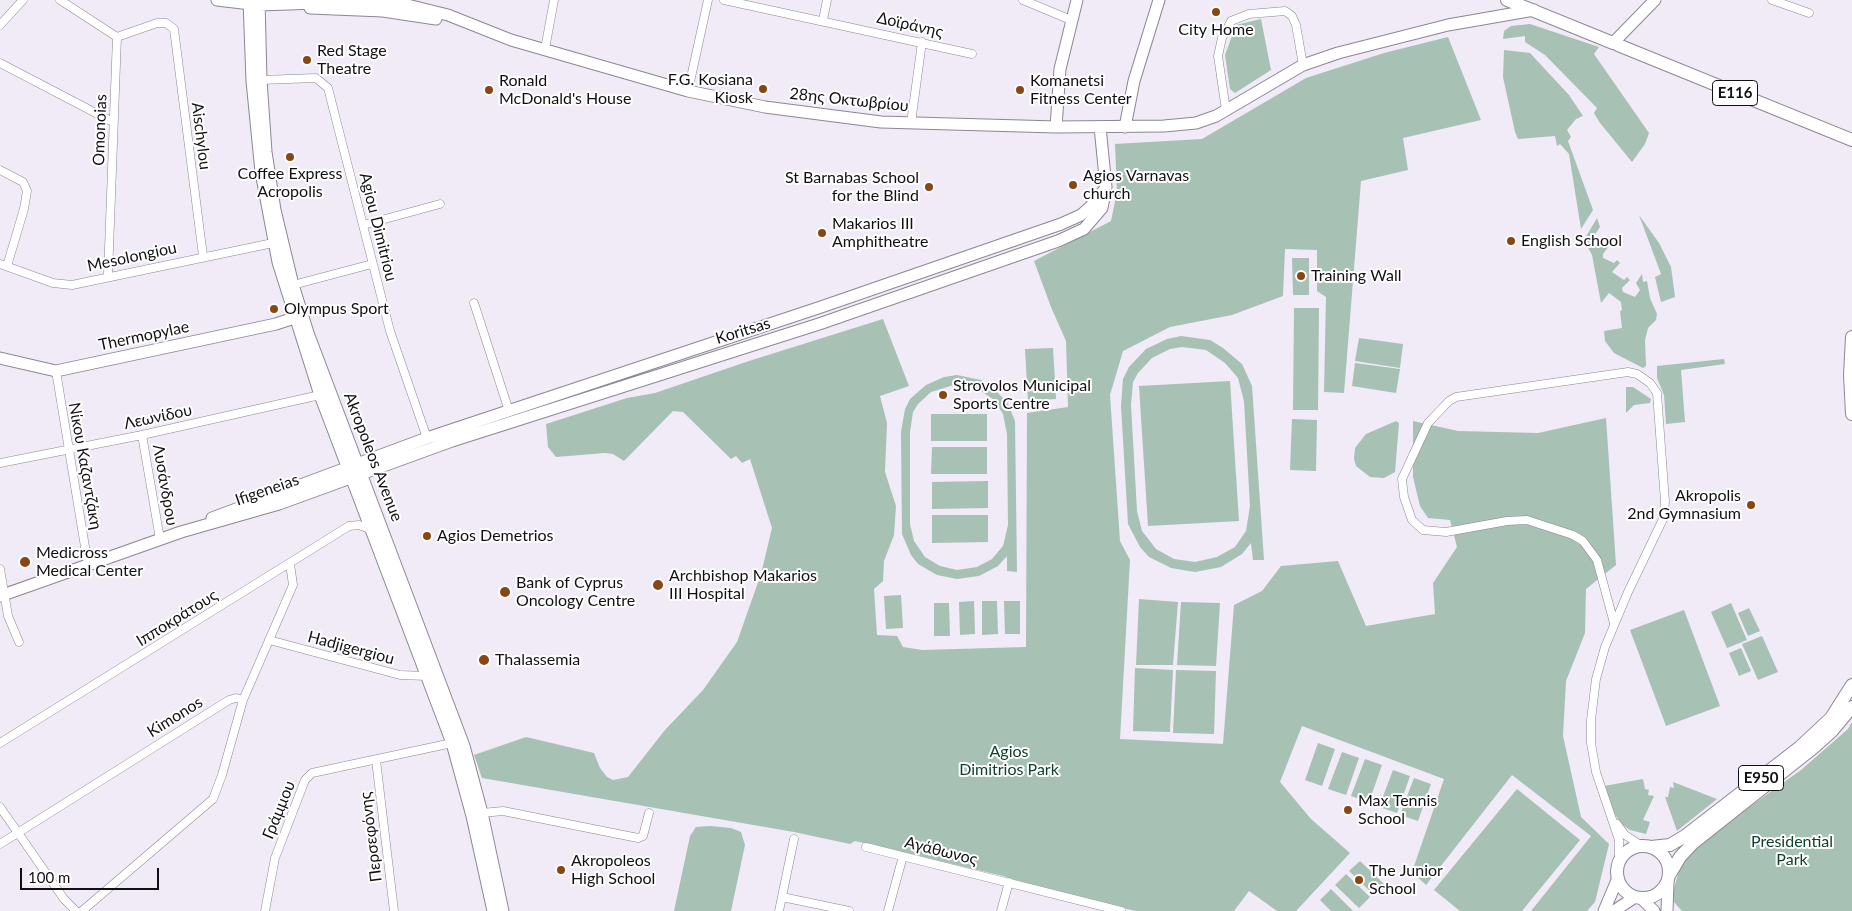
<!DOCTYPE html>
<meta charset="utf-8">
<style>
body{margin:0}
#map{position:relative;width:1852px;height:911px;overflow:hidden;background:#f1eaf7;font-family:Lato,sans-serif}
canvas{display:block}
.scale{position:absolute;left:20px;top:868px;width:139px;height:22px;box-sizing:border-box;border:2px solid #110f13;border-top:0;padding-left:6px;font-size:15px;line-height:18px;white-space:nowrap;color:#110f13;-webkit-text-stroke:4px #fff;paint-order:stroke}
</style>
<div id="map">
<canvas width="1852" height="911"></canvas>
<div class="scale">100 m</div>
</div>
<script>
const context = document.querySelector('canvas').getContext('2d');
context.lineJoin = 'round';
function fill(path, color) { context.fillStyle = color; context.fill(path, 'evenodd'); }
const poly = rows => new Path2D(rows.map(r => 'M' + r).join(''));
function trace(path, color, width, dash) { context.strokeStyle = color; context.lineWidth = width; context.lineCap = dash ? 'butt' : 'round'; context.setLineDash(dash || []); context.stroke(path); }
function label(font, color, halo, rows, align = 'center') {
  context.font = font + ' Lato,sans-serif'; context.lineWidth = 4; context.setLineDash([]); context.textBaseline = 'middle'; context.strokeStyle = halo; context.fillStyle = color; for (const [text, x, y, turn = 0] of rows) {
    context.save(); context.translate(x, y); context.rotate((+turn || 0) * Math.PI / 180); context.textAlign = isNaN(turn) ? turn : align; if (halo) context.strokeText(text, 0, 0); context.fillText(text, 0, 0); context.restore();
  }
}
fill(poly([
 [1261,19,1271,70,1235,93,1230,89,1225,55,1236,25],
 [1530,24,1599,47,1594,54,1649,133,1645,144,1632,162,1600,123,1594,113,1597,108,1545,55,1525,42,1525,36,1503,39,1504,31,1511,26],
 [1448,37,1481,120,1403,138,1408,170,1361,181,1344,393,1324,392,1326,297,1317,291,1317,250,1285,249,1283,296,1232,315,1170,327,1123,351,1110,395,1120,541,1130,560,1120,739,1223,744,1234,605,1262,591,1281,566,1338,561,1366,626,1435,614,1433,583,1457,547,1450,520,1428,518,1420,506,1413,477,1413,421,1458,431,1538,433,1606,418,1616,565,1586,589,1585,633,1566,681,1563,736,1581,817,1609,844,1595,902,1587,911,1531,911,1591,836,1512,775,1426,885,1412,872,1444,779,1302,726,1280,782,1311,819,1350,853,1296,911,1277,911,1249,891,1234,911,1136,911,1054,893,1003,876,855,841,850,844,794,832,482,778,474,755,526,737,594,753,600,768,607,777,613,780,628,777,665,730,703,690,737,642,761,574,772,528,750,459,742,463,736,456,731,459,683,412,673,411,624,461,613,454,605,453,556,457,548,447,546,424,627,398,655,393,749,361,883,319,909,386,880,396,887,423,885,472,896,506,894,535,884,561,883,581,874,589,877,635,897,636,903,647,922,650,1026,647,1027,413,1068,407,1066,341,1051,307,1034,261,1111,221,1117,192,1115,144,1202,139,1306,78,1384,53],
 [1504,50,1530,53,1569,95,1583,116,1576,119,1567,130,1571,137,1568,141,1593,210,1581,229,1569,154,1560,144,1557,146,1555,136,1518,139,1515,132,1503,77],
 [1639,215,1659,243,1671,267,1675,297,1661,302,1655,277,1661,274],
 [1597,218,1600,227,1592,239,1603,246,1607,244,1609,246,1603,254,1603,258,1614,263,1617,260,1620,263,1612,272,1624,280,1627,277,1630,280,1622,288,1623,292,1635,297,1640,290,1636,283,1642,274,1643,282,1647,281,1650,298,1657,314,1656,320,1648,328,1645,340,1646,366,1643,368,1614,353,1605,341,1604,331,1622,328,1620,311,1622,310,1621,302,1609,293,1601,303,1592,255,1584,240],
 [1292,258,1309,258,1309,295,1293,295],
 [1294,308,1319,308,1318,410,1293,410],
 [1181,336,1210,340,1223,348,1242,364,1252,386,1264,560,1253,560,1251,543,1242,554,1221,567,1195,572,1171,568,1149,557,1140,547,1128,524,1121,406,1123,379,1129,367,1146,349,1167,339],
 [1182,347,1206,350,1225,363,1238,378,1244,401,1250,506,1246,531,1235,547,1217,557,1195,562,1174,559,1156,549,1142,531,1137,511,1131,405,1133,382,1138,373,1152,358,1170,349],
 [1359,338,1403,344,1400,368,1355,361],
 [1053,348,1056,399,1028,401,1025,349],
 [1724,359,1725,364,1681,370,1685,422,1666,424,1664,395,1657,378,1657,366],
 [1355,363,1400,369,1396,393,1352,386],
 [957,375,981,380,992,387,1007,402,1015,421,1017,572,1007,571,1007,556,998,566,979,576,957,579,937,575,918,564,911,555,902,534,901,432,905,409,910,399,926,385,944,377],
 [957,384,977,388,994,400,1003,414,1007,434,1008,525,1003,546,992,559,977,567,957,570,940,566,925,557,914,541,910,524,910,432,913,412,918,404,931,392],
 [1230,381,1239,521,1148,526,1139,386],
 [1626,387,1633,387,1651,399,1650,403,1634,405,1626,413],
 [931,414,987,414,987,441,931,441],
 [1292,419,1317,420,1316,471,1290,470],
 [1396,421,1399,423,1395,472,1384,478,1370,477,1356,466,1354,459,1355,448,1366,434],
 [932,447,987,447,987,474,931,474],
 [988,481,988,508,932,509,932,482],
 [932,515,988,515,988,542,932,543],
 [901,595,903,628,886,629,884,596],
 [1139,599,1178,602,1173,665,1136,665],
 [974,601,975,634,960,635,959,602],
 [982,601,997,601,998,634,982,635],
 [1004,601,1020,601,1020,634,1005,634],
 [1181,602,1220,603,1216,666,1177,665],
 [934,603,949,603,950,636,934,636],
 [1731,603,1747,640,1727,648,1711,612],
 [1749,608,1760,631,1748,636,1738,613],
 [1684,610,1720,706,1666,726,1630,630],
 [1762,636,1778,672,1758,680,1742,644],
 [1741,648,1751,671,1739,676,1729,653],
 [1135,668,1173,670,1170,732,1133,731],
 [1176,670,1216,671,1214,734,1173,733],
 [1852,722,1852,911,1682,911,1674,902,1674,888,1682,861,1731,820,1801,770,1848,729],
 [1318,743,1335,749,1322,786,1305,780],
 [1342,752,1359,758,1346,795,1328,789],
 [1365,759,1382,765,1369,802,1351,796],
 [1393,770,1410,776,1397,813,1379,807],
 [1414,778,1431,784,1418,821,1400,815],
 [1643,779,1645,789,1649,790,1648,795,1654,796,1643,820,1650,822,1646,834,1630,830,1620,823,1610,806,1604,786],
 [1673,782,1717,799,1677,831,1665,797,1668,797,1670,787,1674,788],
 [1517,789,1580,840,1522,911,1460,911,1434,890],
 [710,826,731,828,741,832,745,845,731,911,674,911,690,836,696,827],
 [1360,861,1384,884,1373,894,1349,871],
 [1346,874,1370,897,1359,908,1335,885],
 [1331,889,1353,911,1331,911,1320,900]
]), '#a7c1b4');
const street = poly([
 [60,0,117,37],
 [724,0,972,54],
 [1023,0,1071,20],
 [1772,0,1809,13],
 [823,20,827,0],
 [0,25,23,0],
 [117,37,157,23,166,23,174,29,203,256],
 [545,49,554,0],
 [0,63,113,122],
 [261,80,316,78,328,88,390,331,427,438],
 [688,91,708,0],
 [1226,110,1218,56,1222,38,1231,21,1249,14,1285,11,1292,16,1296,25,1303,65],
 [911,123,922,42],
 [0,170,23,182,27,191,24,209,7,266],
 [363,225,440,204],
 [0,264,53,283,72,285,273,243],
 [108,275,117,37],
 [293,285,372,264],
 [474,303,509,411],
 [56,371,88,565],
 [142,435,160,539],
 [0,463,142,435,320,395],
 [0,569,8,616,19,642],
 [1614,623,1597,560,1583,541,1573,535,1527,520,1507,521,1446,532,1423,530,1412,520,1404,497,1402,479,1428,423,1449,401,1456,397,1628,372,1637,374,1650,383,1657,393,1665,502,1663,519,1628,592,1605,647,1596,679,1591,720,1591,743,1596,772,1619,840,1619,861],
 [269,640,400,675,427,676],
 [0,743,349,526,359,525,370,529],
 [376,760,394,911],
 [0,807,64,899,76,911],
 [482,813,503,811,638,838,643,836,649,813],
 [1617,824,1625,835,1642,846],
 [0,844,229,700,236,698,243,700],
 [866,847,1121,911],
 [782,897,849,911],
 [82,911,213,799,222,775,243,700,293,585,290,564],
 [265,911,275,858,305,780,312,773,452,743],
 [779,911,794,839],
 [888,911,903,856],
 [1001,911,1009,882]
]);
const secondary = poly([
 [217,0,259,5,375,1,403,4,448,15,511,40,688,91,765,107,881,122,1056,127,1164,126,1196,123,1216,116,1303,65,1338,53,1448,25,1534,10],
 [249,0,252,81,261,172,278,262,320,395,452,743,472,816,493,911],
 [259,0,261,80,266,152,275,210,293,285,308,333,464,746,482,813,503,911],
 [310,8,383,11,436,19],
 [1618,45,1613,43,1655,0],
 [1056,127,1060,69,1077,0],
 [1125,127,1134,81,1159,0],
 [0,358,56,371,276,324,294,318],
 [212,518,427,438,821,307,1061,224,1081,215,1090,207,1105,189],
 [0,596,181,532,279,504,452,441,819,324,1058,241,1084,229,1102,208,1106,187,1100,127],
 [1642,899,1654,911],
 [1604,911,1618,878],
 [1614,911,1635,897],
 [1667,911,1668,882]
]);
const primary = poly([
 [1507,0,1613,43],
 [1618,45,1852,140],
 [1852,337,1850,375,1852,414],
 '1617 872a26 26 0 1 1 52 0a26 26 0 1 1-52 0Z',
 [1651,847,1670,845,1685,836,1800,747,1831,718,1852,685],
 [1670,874,1680,857,1693,843,1813,748,1832,731,1852,707]
]);
trace(street, '#8d8693', 9);
trace(secondary, '#8d8693', 13);
trace(primary, '#8d8693', 14);
trace(street, '#fff', 8);
trace(secondary, '#fff', 11);
trace(primary, '#fff', 12);
for (const [x, y, r, color] of [
 [1216,12,5,"#874612"],
 [307,60,5,"#874612"],
 [763,89,5,"#874612"],
 [489,90,5,"#874612"],
 [1020,90,5,"#874612"],
 [290,157,5,"#874612"],
 [1073,185,5,"#874612"],
 [929,187,5,"#874612"],
 [822,233,5,"#874612"],
 [1511,241,5,"#874612"],
 [1301,276,5,"#874612"],
 [274,309,5,"#874612"],
 [943,395,5,"#874612"],
 [1751,505,5,"#874612"],
 [427,536,5,"#874612"],
 [25,562,6,"#874612"],
 [658,585,6,"#874612"],
 [505,592,6,"#874612"],
 [484,660,6,"#874612"],
 [1348,810,5,"#874612"],
 [561,870,5,"#874612"],
 [1359,880,5,"#874612"]
]) { const dot = new Path2D(); dot.arc(x, y, r, 0, 2 * Math.PI); context.fillStyle = color; context.fill(dot); trace(dot, '#fff', 2); }
for (const [x, y, w] of [
 [1735,93,45],
 [1761,778,45]
]) { const box = new Path2D(); box.roundRect(x - w / 2, y - 12.5, w, 25, 4); context.fillStyle = '#fff'; context.fill(box); trace(box, '#110f13', 1); }
label('bold 15px', '#110f13', null, [
 ["E116",1735,93],
 ["E950",1761,778]
]);
label('16px', '#110f13', '#fff', [
 ["Δοϊράνης",910,25,13],
 ["28ης Οκτωβρίου",849,100,6],
 ["Omonoias",100,130,-88],
 ["Aischylou",201,136,83],
 ["Agiou Dimitriou",378,227,76],
 ["Mesolongiou",132,257,-12],
 ["Koritsas",743,331,-17],
 ["Thermopylae",144,336,-12],
 ["Λεωνίδου",158,417,-12],
 ["Akropoleos Avenue",373,457,69],
 ["Νίκου Καζαντζάκη",85,466,80],
 ["Λυσάνδρου",165,485,80],
 ["Ifigeneias",267,490,-19],
 ["Ιπποκράτους",177,618,-32],
 ["Hadjigergiou",351,648,15],
 ["Kimonos",175,717,-32],
 ["Γράμμου",279,810,-68],
 ["Περσεφόνης",371,837,-97],
 ["Αγάθωνος",941,851,14]
]);
label('16px', '#110f13', '#fff', [
 ["City Home",1216,30,"center"],
 ["Red Stage",317,51],
 ["Theatre",317,69],
 ["F.G. Kosiana",753,80,"right"],
 ["Kiosk",753,98,"right"],
 ["Ronald",499,81],
 ["McDonald's House",499,99],
 ["Komanetsi",1030,81],
 ["Fitness Center",1030,99],
 ["Coffee Express",290,174,"center"],
 ["Acropolis",290,192,"center"],
 ["Agios Varnavas",1083,176],
 ["church",1083,194],
 ["St Barnabas School",919,178,"right"],
 ["for the Blind",919,196,"right"],
 ["Makarios III",832,224],
 ["Amphitheatre",832,242],
 ["English School",1521,241],
 ["Training Wall",1311,276],
 ["Olympus Sport",284,309],
 ["Strovolos Municipal",953,386],
 ["Sports Centre",953,404],
 ["Akropolis",1741,496,"right"],
 ["2nd Gymnasium",1741,514,"right"],
 ["Agios Demetrios",437,536],
 ["Medicross",36,553],
 ["Medical Center",36,571],
 ["Archbishop Makarios",669,576],
 ["III Hospital",669,594],
 ["Bank of Cyprus",516,583],
 ["Oncology Centre",516,601],
 ["Thalassemia",495,660],
 ["Max Tennis",1358,801],
 ["School",1358,819],
 ["Akropoleos",571,861],
 ["High School",571,879],
 ["The Junior",1369,871],
 ["School",1369,889]
], 'left');
label('16px', '#0d412e', '#fff', [
 ["Agios",1009,752],
 ["Dimitrios Park",1009,770],
 ["Presidential",1792,842],
 ["Park",1792,860]
]);
</script>
